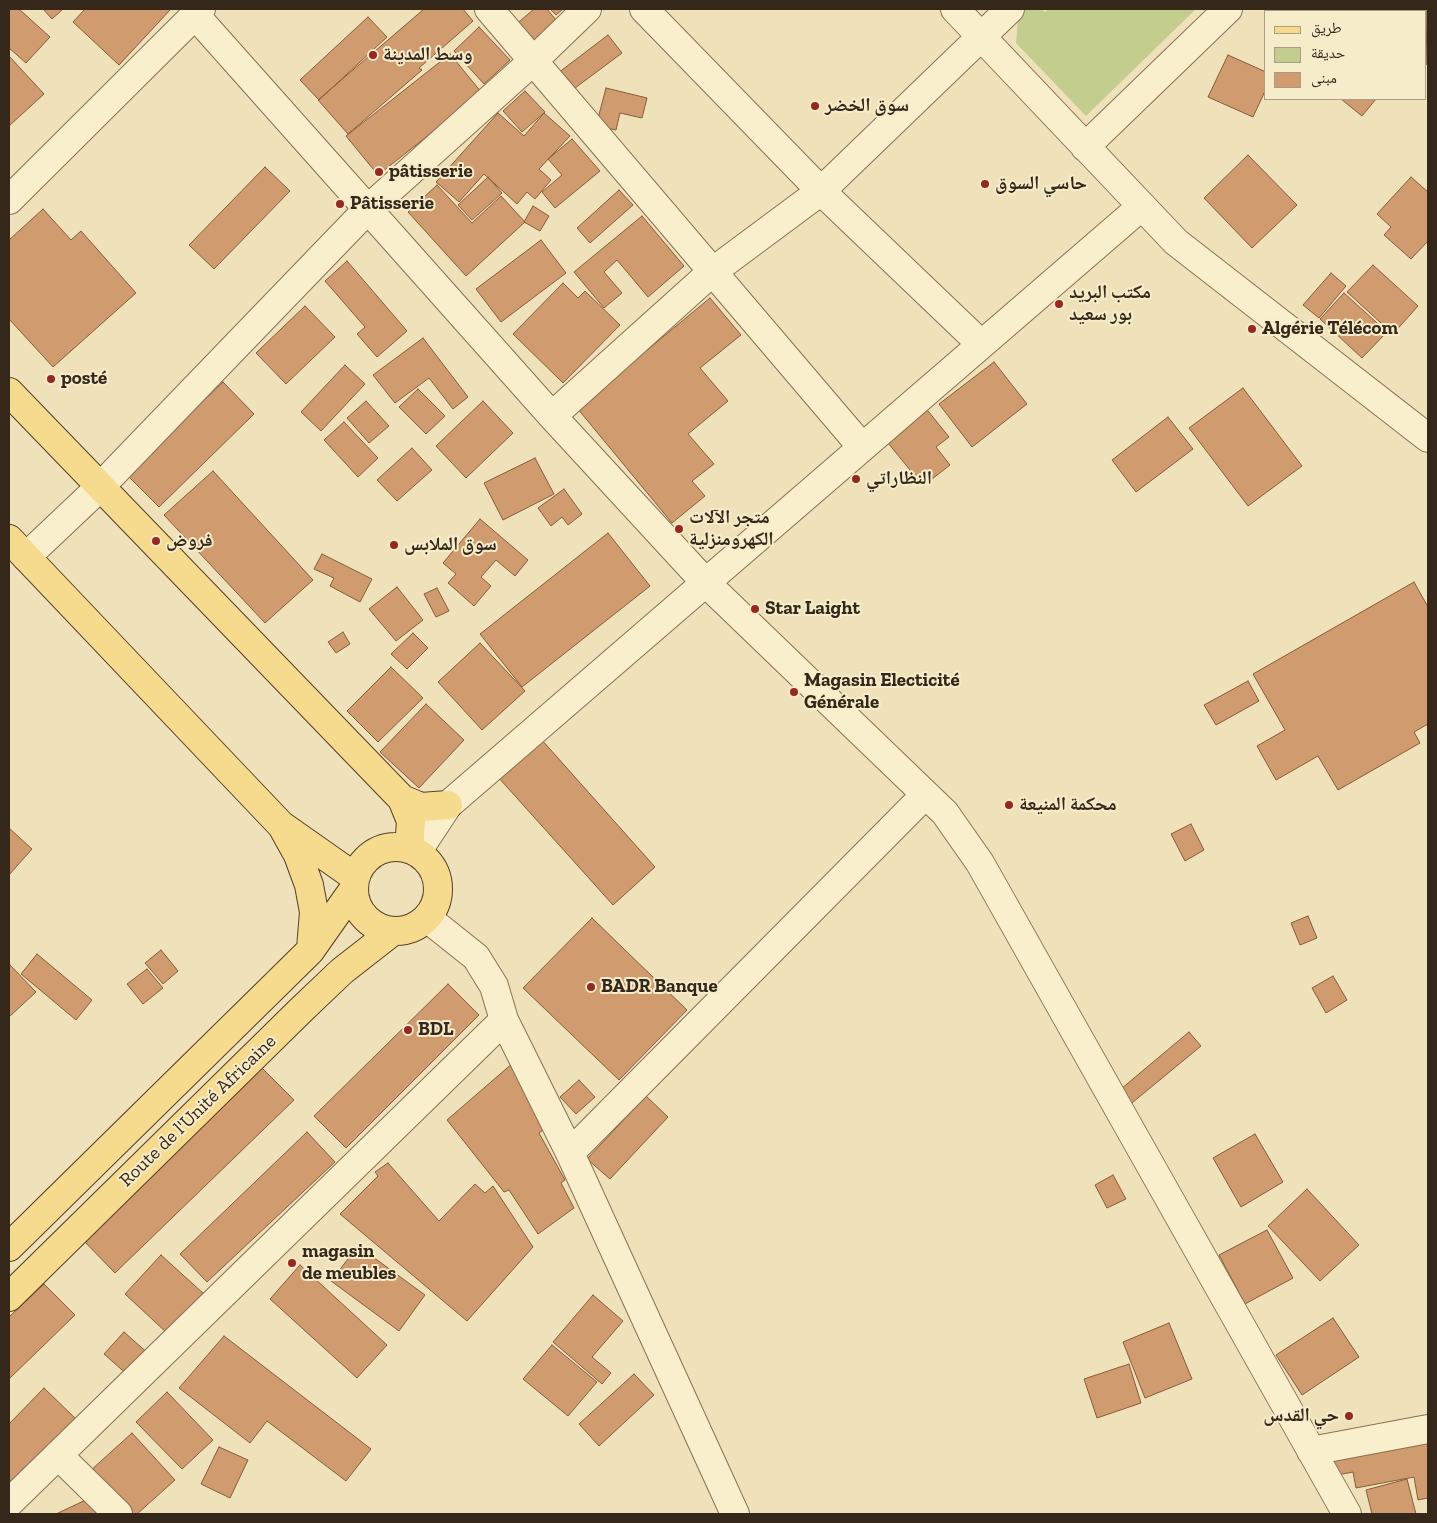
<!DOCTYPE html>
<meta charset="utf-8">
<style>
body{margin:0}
#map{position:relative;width:1437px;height:1523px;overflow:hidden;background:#efe2ba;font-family:"Zilla Slab","Noto Naskh Arabic",serif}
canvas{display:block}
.frame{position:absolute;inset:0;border:10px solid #35281a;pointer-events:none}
.legend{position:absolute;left:1264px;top:10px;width:162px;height:90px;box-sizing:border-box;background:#f7ecca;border:1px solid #a99e84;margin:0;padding:6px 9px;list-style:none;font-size:15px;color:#35281a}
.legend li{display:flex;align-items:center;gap:10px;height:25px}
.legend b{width:25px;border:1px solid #a99e84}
</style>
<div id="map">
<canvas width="1437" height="1523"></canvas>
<div class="frame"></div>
<ul class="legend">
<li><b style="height:6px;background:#f6da8e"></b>طريق</li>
<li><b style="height:14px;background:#c3cd8e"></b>حديقة</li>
<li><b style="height:14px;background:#d09b6e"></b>مبنى</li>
</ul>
</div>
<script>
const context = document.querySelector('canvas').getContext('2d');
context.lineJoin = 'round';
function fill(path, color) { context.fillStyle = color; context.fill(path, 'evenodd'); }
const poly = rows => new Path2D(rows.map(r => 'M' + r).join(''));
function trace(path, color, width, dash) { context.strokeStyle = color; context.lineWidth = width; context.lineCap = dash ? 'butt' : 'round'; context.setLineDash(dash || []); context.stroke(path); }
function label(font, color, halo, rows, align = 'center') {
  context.font = font + ' "Zilla Slab","Noto Naskh Arabic",serif'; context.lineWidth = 4; context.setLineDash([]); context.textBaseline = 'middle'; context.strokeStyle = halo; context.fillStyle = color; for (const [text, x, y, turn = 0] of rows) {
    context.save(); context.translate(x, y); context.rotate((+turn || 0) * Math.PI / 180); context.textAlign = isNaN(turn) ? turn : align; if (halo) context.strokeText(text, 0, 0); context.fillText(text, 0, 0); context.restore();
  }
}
fill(poly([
 [1024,9,1041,9,1045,12,1049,9,1196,9,1086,116,1016,43,1018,19]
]), '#c3cd8e');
const building = poly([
 [9,9,19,9,50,37,26,63,9,48,9,9],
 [43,9,63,9,52,19,43,9],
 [85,9,171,9,119,65,73,22,85,9],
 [424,9,463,9,473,21,419,68,422,70,348,134,318,100,424,9],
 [534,9,547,9,556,20,529,45,513,27,534,9],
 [550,9,563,9,556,15,550,9],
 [1382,9,1428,9,1427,65,1426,11,1385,11,1382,9],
 [368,17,387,37,319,100,300,80,368,17],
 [479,27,510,60,484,84,454,51,479,27],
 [608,35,622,53,571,91,558,73,608,35],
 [450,54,482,93,378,175,346,136,450,54],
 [1228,55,1266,72,1266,89,1253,117,1208,97,1228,55],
 [9,56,44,94,9,126,9,56],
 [606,88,647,98,642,118,620,113,616,130,596,126,606,88],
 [525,91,545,112,522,132,503,111,525,91],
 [1341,99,1376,99,1362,116,1341,99],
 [498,113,524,136,544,113,570,136,539,169,551,180,535,199,527,192,517,204,484,174,459,202,436,182,498,113],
 [572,139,600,171,555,208,542,192,562,175,548,159,572,139],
 [1248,155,1297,205,1252,248,1204,198,1248,155],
 [265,167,290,191,214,269,189,245,265,167],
 [488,177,502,193,472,220,458,205,488,177],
 [1411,177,1428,192,1428,241,1411,259,1384,235,1391,227,1377,214,1411,177],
 [437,185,472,223,501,196,525,222,466,276,408,212,437,185],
 [619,190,633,205,590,243,577,228,619,190],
 [533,206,549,216,540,231,524,222,533,206],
 [43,209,71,240,81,231,136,293,53,367,9,319,9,240,43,209],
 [642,216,684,266,648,297,617,260,604,272,622,293,604,308,574,272,642,216],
 [541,240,566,273,501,322,476,289,541,240],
 [347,261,407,331,377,357,357,334,365,327,325,281,347,261],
 [1373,265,1418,306,1393,334,1347,292,1373,265],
 [1331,273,1346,286,1319,318,1303,305,1331,273],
 [563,283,578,298,585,291,620,325,563,383,513,334,563,283],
 [1344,293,1387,332,1362,358,1320,319,1344,293],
 [710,298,741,335,700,368,728,401,688,434,714,464,692,481,705,496,672,523,577,408,710,298],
 [305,306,335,337,286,384,256,353,305,306],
 [423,338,468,397,453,409,429,378,395,403,373,375,423,338],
 [994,362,1027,404,972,447,939,404,994,362],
 [345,365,365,384,321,431,301,412,345,365],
 [223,382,254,414,159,507,126,474,223,382],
 [1243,388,1302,466,1248,506,1189,428,1243,388],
 [418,389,445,416,426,434,399,407,418,389],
 [366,401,389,426,369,443,347,418,366,401],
 [483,401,513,433,466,478,436,446,483,401],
 [924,406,949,437,936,447,950,465,923,486,884,438,924,406],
 [1168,417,1193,449,1136,492,1112,460,1168,417],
 [344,422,378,458,358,477,324,440,344,422],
 [412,448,432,470,397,501,377,480,412,448],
 [535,458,554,494,503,520,484,483,535,458],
 [213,471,313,580,265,623,164,515,213,471],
 [564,489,582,514,568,525,562,517,551,526,538,508,564,489],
 [480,519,528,560,515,576,496,560,481,577,491,586,474,606,448,583,456,574,443,563,480,519],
 [608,533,650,586,522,687,480,634,608,533],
 [322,554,372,579,360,602,330,586,334,578,314,569,322,554],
 [1414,582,1428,607,1428,724,1414,732,1420,743,1338,790,1318,756,1276,780,1257,746,1285,730,1253,674,1414,582],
 [397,587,423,620,396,641,369,609,397,587],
 [437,588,449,611,436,617,424,594,437,588],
 [343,632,350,644,336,653,328,642,343,632],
 [413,633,428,648,407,669,391,654,413,633],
 [480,643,525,691,482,730,438,682,480,643],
 [391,667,423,698,378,742,347,711,391,667],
 [1248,681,1259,701,1216,725,1204,705,1248,681],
 [426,704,464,740,419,788,380,752,426,704],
 [541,739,655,867,613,905,498,777,541,739],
 [1191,824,1204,850,1185,861,1171,834,1191,824],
 [9,828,32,849,9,875,9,828],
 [1308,916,1317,938,1300,945,1291,923,1308,916],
 [592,918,687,1010,619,1080,523,988,592,918],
 [161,950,178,971,163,984,145,963,161,950],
 [37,954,92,1000,76,1020,21,974,37,954],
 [10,965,36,992,9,1017,9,967,10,965],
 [147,969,163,988,143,1004,127,984,147,969],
 [1333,976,1347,1000,1326,1013,1312,988,1333,976],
 [448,984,479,1015,346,1148,314,1116,448,984],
 [1189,1032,1201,1046,1127,1107,1115,1094,1189,1032],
 [514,1062,550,1125,539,1133,565,1180,561,1183,574,1208,538,1234,509,1190,504,1192,447,1120,514,1062],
 [262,1068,294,1100,115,1273,84,1241,262,1068],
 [579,1080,595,1097,576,1114,560,1097,579,1080],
 [646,1096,668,1117,610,1179,587,1159,646,1096],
 [307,1132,335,1162,207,1282,180,1254,307,1132],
 [1255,1134,1283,1182,1241,1207,1213,1158,1255,1134],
 [388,1163,439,1221,475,1184,485,1193,493,1186,533,1247,467,1321,340,1214,378,1176,375,1172,388,1163],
 [1113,1175,1126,1199,1107,1208,1095,1185,1113,1175],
 [1307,1189,1359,1245,1320,1281,1268,1226,1307,1189],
 [1267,1230,1293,1278,1245,1304,1219,1255,1267,1230],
 [358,1246,425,1295,399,1331,331,1281,358,1246],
 [161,1255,204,1294,167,1333,125,1294,161,1255],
 [300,1265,387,1345,357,1378,270,1299,300,1265],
 [44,1284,75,1315,9,1379,9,1317,44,1284],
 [593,1295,623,1321,592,1357,611,1373,602,1384,553,1342,593,1295],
 [1333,1318,1359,1357,1302,1395,1276,1355,1333,1318],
 [1169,1323,1192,1379,1145,1398,1123,1342,1169,1323],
 [124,1332,150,1355,130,1377,104,1354,124,1332],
 [224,1336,371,1449,346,1481,267,1421,250,1443,179,1388,224,1336],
 [552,1345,597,1382,568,1416,523,1379,552,1345],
 [1129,1364,1141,1403,1097,1418,1084,1379,1129,1364],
 [634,1374,654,1395,599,1446,579,1424,634,1374],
 [44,1388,77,1420,9,1489,9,1424,44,1388],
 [167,1392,213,1440,182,1469,136,1422,167,1392],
 [1428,1428,1428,1498,1418,1500,1414,1477,1356,1488,1353,1472,1327,1477,1322,1448,1428,1428],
 [132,1433,175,1480,137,1514,128,1514,90,1471,132,1433],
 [219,1447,248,1460,230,1498,201,1484,219,1447],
 [1407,1479,1416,1514,1372,1514,1366,1490,1407,1479],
 [90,1498,98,1514,56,1514,90,1498]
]);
fill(building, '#d09b6e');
trace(building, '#875b39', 1);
const minor = poly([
 [489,9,862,447],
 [644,9,821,191,981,344],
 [955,9,1176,242,1428,438],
 [195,15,552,416,705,582,945,813,980,863,1347,1514],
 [1085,147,1228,9],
 [9,200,201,9],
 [552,416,712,272,821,191,1010,9],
 [26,557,100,487,367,210,533,61,587,9],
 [417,852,448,805,1142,206],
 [427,918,476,957,494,986,504,1020,570,1153,735,1514],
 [570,1153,925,795],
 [1311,1451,1428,1429],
 [58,1455,118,1514],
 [9,1503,504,1020]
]);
const major = poly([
 [9,392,402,799,411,821,409,849],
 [9,539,281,825,355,877],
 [402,799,421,807,448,805],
 [283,828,298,855,309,885,314,912,311,949],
 '354 889a42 42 0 1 1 84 0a42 42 0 1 1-84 0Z',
 [9,1247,310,951,353,890],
 [9,1297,301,1010,342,971,392,932]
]);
trace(minor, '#877154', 30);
trace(major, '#543f29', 30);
trace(minor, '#faefcd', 28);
trace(major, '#f6da8e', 28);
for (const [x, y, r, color] of [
 [373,55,5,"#982621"],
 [815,106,5,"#982621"],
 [379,172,5,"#982621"],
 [985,184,5,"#982621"],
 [340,204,5,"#982621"],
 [1059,304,5,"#982621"],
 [1252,329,5,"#982621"],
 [51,379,5,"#982621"],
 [856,479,5,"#982621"],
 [679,529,5,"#982621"],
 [156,541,5,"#982621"],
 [394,545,5,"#982621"],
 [755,609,5,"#982621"],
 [794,692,5,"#982621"],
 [1009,805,5,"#982621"],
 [591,987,5,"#982621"],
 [408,1030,5,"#982621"],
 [292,1263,5,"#982621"],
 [1349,1416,5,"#982621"]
]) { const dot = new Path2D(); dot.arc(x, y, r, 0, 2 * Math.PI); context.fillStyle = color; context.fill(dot); trace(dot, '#f7ecca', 2); }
label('bold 19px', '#35281a', '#f7ecca', [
 ["وسط المدينة",383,55],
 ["سوق الخضر",825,106],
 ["pâtisserie",389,172],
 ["حاسي السوق",995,184],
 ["Pâtisserie",350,204],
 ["مكتب البريد",1069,293],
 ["بور سعيد",1069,315],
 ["Algérie Télécom",1262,329],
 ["posté",61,379],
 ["النظاراتي",866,479],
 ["متجر الآلات",689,518],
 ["الكهرومنزلية",689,540],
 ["فروض",166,541],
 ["سوق الملابس",404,545],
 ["Star Laight",765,609],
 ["Magasin Electicité",804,681],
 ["Générale",804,703],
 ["محكمة المنيعة",1019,805],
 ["BADR Banque",601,987],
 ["BDL",418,1030],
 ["magasin",302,1252],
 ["de meubles",302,1274],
 ["حي القدس",1339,1416,"right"]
], 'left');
label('19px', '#35281a', '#f7ecca', [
 ["Route de l'Unité Africaine",198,1111,-44]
]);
</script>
